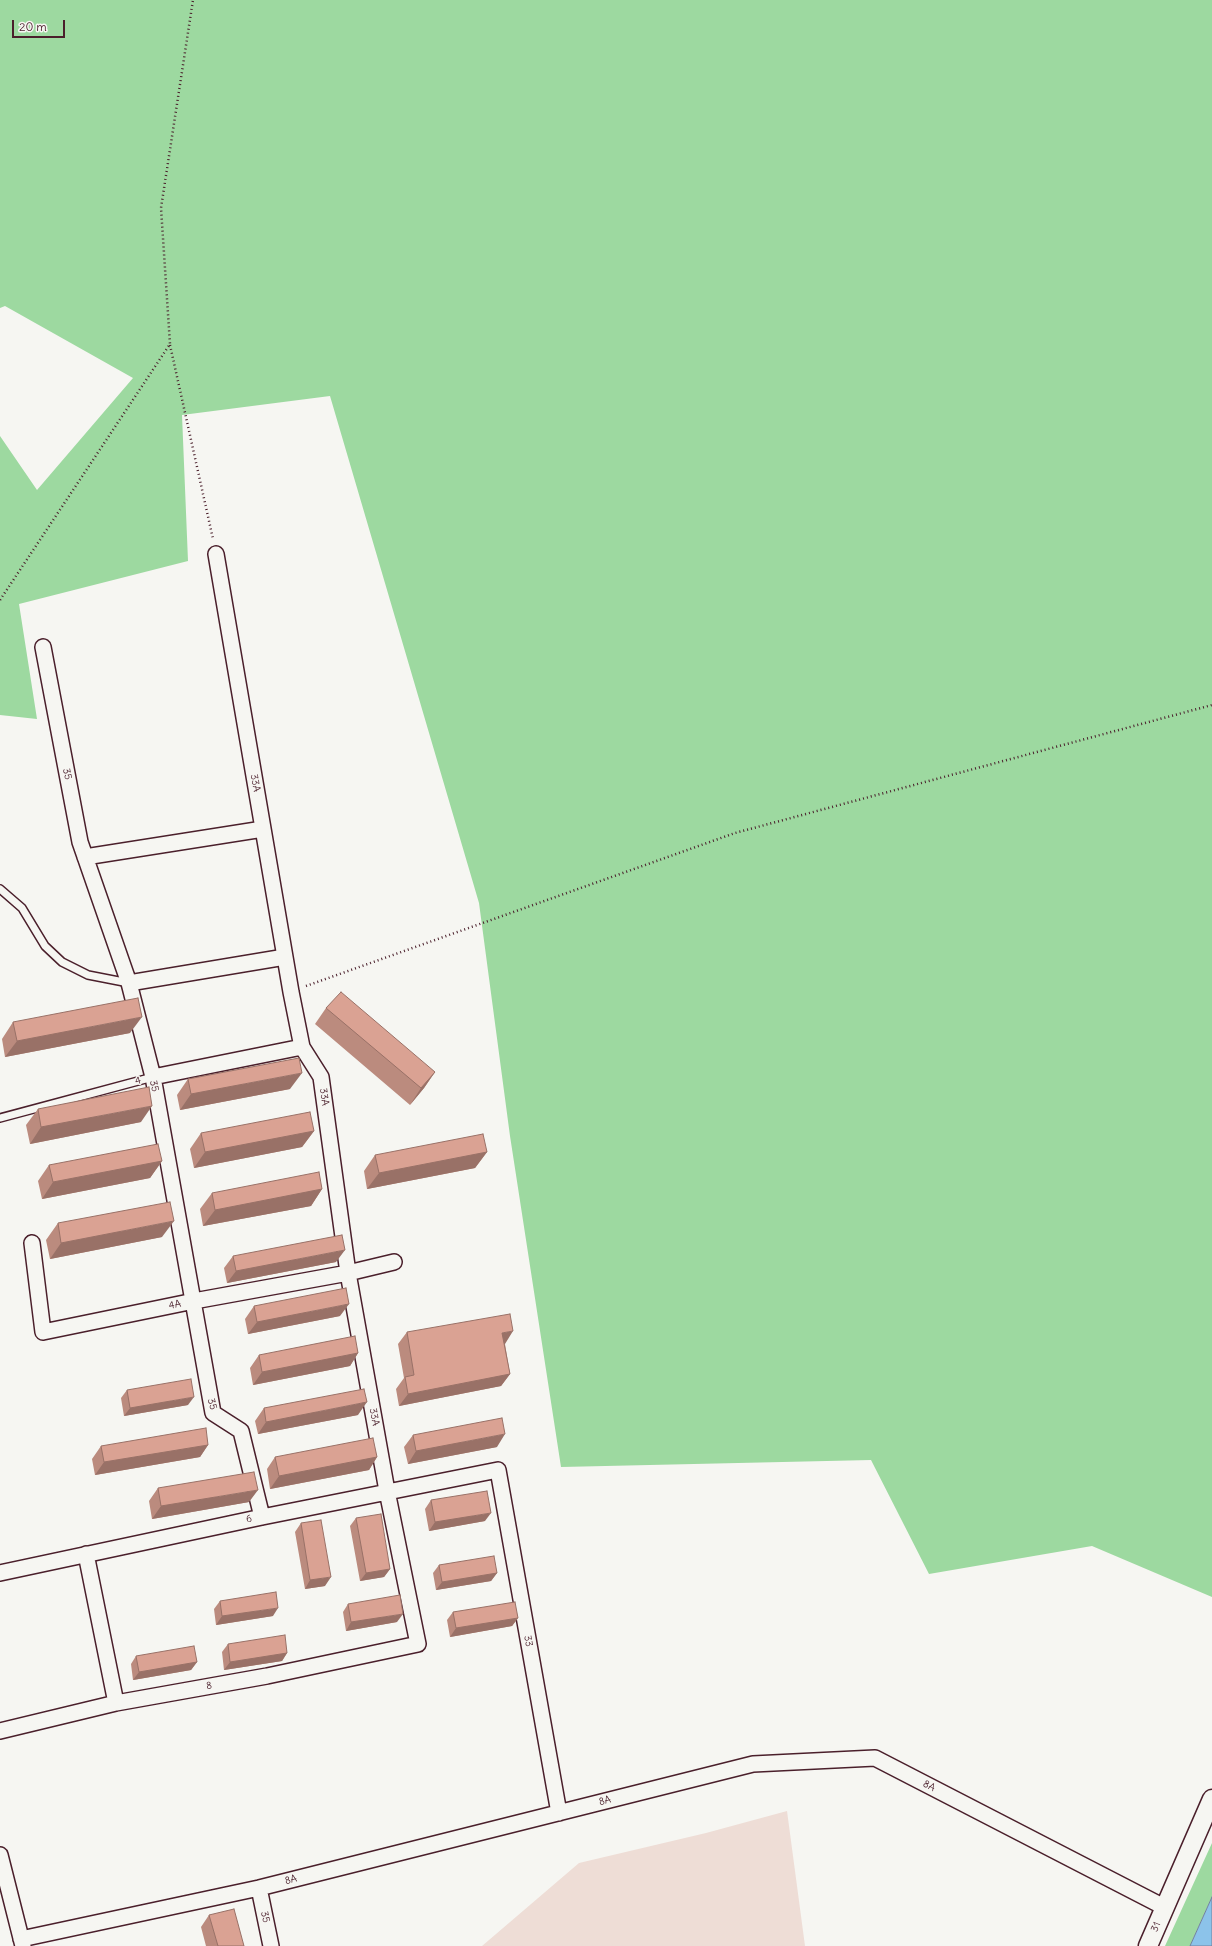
<!DOCTYPE html>
<style>
body{margin:0}
#map{position:relative;width:1212px;height:1946px;overflow:hidden;background:#f6f6f2;font-family:Delius,sans-serif}
canvas{display:block}
.scale{position:absolute;left:12px;top:20px;width:53px;height:18px;box-sizing:border-box;border:2px solid #4a1f2b;border-top:0;padding-left:5px;font-size:12px;line-height:14px;white-space:nowrap;color:#4a1f2b;-webkit-text-stroke:3px #f6f6f2;paint-order:stroke}
</style>
<div id="map">
<canvas width="1212" height="1946"></canvas>
<div class="scale">20 m</div>
</div>
<script>
const context = document.querySelector('canvas').getContext('2d');
context.lineJoin = 'round';
function fill(path, color) { context.fillStyle = color; context.fill(path, 'evenodd'); }
const poly = rows => new Path2D(rows.map(r => 'M' + r).join(''));
function trace(path, color, width, dash) { context.strokeStyle = color; context.lineWidth = width; context.lineCap = dash ? 'butt' : 'round'; context.setLineDash(dash || []); context.stroke(path); }
function label(font, color, halo, rows, align = 'center') {
  context.font = font + ' Delius,sans-serif'; context.lineWidth = 3; context.setLineDash([]); context.textBaseline = 'middle'; context.strokeStyle = halo; context.fillStyle = color; for (const [text, x, y, turn = 0] of rows) {
    context.save(); context.translate(x, y); context.rotate((+turn || 0) * Math.PI / 180); context.textAlign = isNaN(turn) ? turn : align; if (halo) context.strokeText(text, 0, 0); context.fillText(text, 0, 0); context.restore();
  }
}
fill(poly([
 [787,1811,805,1946,482,1946,579,1863,706,1833]
]), '#eeddd6');
fill(poly([
 [0,0,1212,0,1212,1597,1092,1546,929,1574,871,1460,561,1467,510,1136,479,903,330,396,182,415,188,561,19,604,37,719,0,715,0,436,37,490,133,378,5,306,0,308],
 [1212,1843,1212,1897,1190,1946,1165,1946]
]), '#9dd9a0');
const water = poly([
 [1212,1897,1212,1946,1190,1946,1212,1897]
]);
fill(water, '#8cc3ea');
trace(water, '#72819e', 1);
const service = poly([
 [0,889,22,908,45,946,62,962,88,975,129,983],
 [0,1118,153,1077]
]);
const minor = poly([
 [43,647,80,842,129,983,153,1077,213,1413,241,1431,262,1517],
 [85,857,263,829],
 [129,983,285,957],
 [153,1077,302,1047],
 [32,1243,43,1332,194,1301,348,1273,394,1262],
 [86,1554,116,1703],
 [0,1573,262,1517,498,1470,559,1813],
 [0,1731,116,1703,267,1676,418,1644,387,1491,348,1273,321,1077,302,1047,291,992,216,554],
 [0,1855,23,1946],
 [259,1888,271,1946],
 [21,1939,259,1888,753,1764,875,1758,1164,1907]
]);
const tertiary = poly([
 [1148,1946,1212,1799]
]);
trace(service, '#4a1f2b', 10);
trace(minor, '#4a1f2b', 18);
trace(tertiary, '#4a1f2b', 21);
trace(poly([
 [170,345,213,539],
 [0,600,170,344,161,208,193,0],
 [306,986,735,833,1212,705]
]), '#4a1f2b', 2.5, [1, 3]);
trace(service, '#f6f6f2', 7);
trace(minor, '#f6f6f2', 15);
trace(tertiary, '#f6f6f2', 18);
fill(poly([
 [326,1008,435,1072,424,1088,410,1105,315,1024],
 [13,1022,130,1033,5,1057,2,1039],
 [188,1079,290,1089,180,1110,177,1095],
 [38,1109,141,1122,30,1144,26,1125],
 [314,1131,302,1147,194,1168,190,1149,201,1133],
 [487,1152,475,1168,367,1189,364,1171,375,1155],
 [162,1161,150,1178,42,1199,38,1181,49,1165],
 [322,1189,311,1206,203,1226,200,1209,212,1193],
 [58,1223,162,1237,50,1259,46,1240],
 [233,1256,336,1262,227,1283,224,1268],
 [254,1306,340,1316,248,1334,245,1319],
 [407,1332,505,1344,510,1374,501,1386,399,1406,396,1389,404,1378,398,1344],
 [358,1353,350,1366,253,1385,250,1368,259,1355],
 [127,1390,188,1405,124,1416,121,1398],
 [264,1408,358,1415,258,1434,255,1421],
 [413,1435,497,1447,408,1464,404,1447],
 [208,1445,200,1457,95,1475,92,1459,101,1446],
 [275,1457,377,1457,369,1470,270,1489,267,1469],
 [158,1488,249,1502,152,1519,149,1501],
 [431,1500,485,1521,429,1531,425,1509],
 [356,1518,390,1569,384,1577,360,1581,350,1526],
 [301,1523,325,1586,305,1589,295,1532],
 [439,1565,497,1573,491,1581,436,1590,433,1573],
 [220,1601,273,1616,216,1625,214,1609],
 [348,1604,397,1622,346,1631,343,1612],
 [453,1612,518,1618,512,1626,450,1637,447,1620],
 [228,1644,287,1653,282,1661,224,1670,222,1652],
 [136,1656,197,1662,191,1670,133,1680,131,1664],
 [209,1915,244,1946,206,1946,201,1927]
]), '#bb8b7e');
fill(poly([
 [142,1017,130,1033,5,1057,17,1041],
 [435,1072,424,1088,410,1105,421,1088],
 [302,1073,290,1089,180,1110,191,1094],
 [152,1106,141,1122,30,1144,41,1127],
 [314,1131,302,1147,194,1168,205,1152],
 [487,1152,475,1168,367,1189,379,1173],
 [162,1161,150,1178,42,1199,53,1182],
 [322,1189,311,1206,203,1226,215,1210],
 [174,1221,162,1237,50,1259,61,1243],
 [345,1250,336,1262,227,1283,236,1271],
 [349,1304,340,1316,248,1334,257,1322],
 [513,1331,505,1344,493,1346,502,1333],
 [358,1353,350,1366,253,1385,262,1372],
 [510,1374,501,1386,399,1406,408,1394],
 [194,1397,188,1405,124,1416,130,1408],
 [367,1402,358,1415,258,1434,266,1422],
 [505,1434,497,1447,408,1464,416,1451],
 [208,1445,200,1457,95,1475,104,1462],
 [377,1457,369,1470,270,1489,279,1476],
 [258,1490,249,1502,152,1519,161,1506],
 [491,1513,485,1521,429,1531,435,1522],
 [390,1569,384,1577,360,1581,366,1573],
 [497,1573,491,1581,436,1590,442,1582],
 [331,1577,325,1586,305,1589,310,1580],
 [278,1608,273,1616,216,1625,222,1616],
 [403,1614,397,1622,346,1631,351,1622],
 [518,1618,512,1626,450,1637,456,1628],
 [287,1653,282,1661,224,1670,230,1662],
 [197,1662,191,1670,133,1680,139,1672]
]), '#997167');
const building = poly([
 [341,992,435,1072,421,1088,326,1008,341,992],
 [138,998,142,1017,17,1041,13,1022,138,998],
 [299,1058,302,1073,191,1094,188,1079,299,1058],
 [149,1087,152,1106,41,1127,38,1109,149,1087],
 [310,1112,314,1131,205,1152,201,1133,310,1112],
 [483,1134,487,1152,379,1173,375,1155,483,1134],
 [158,1144,162,1161,53,1182,49,1165,158,1144],
 [319,1172,322,1189,215,1210,212,1193,319,1172],
 [170,1202,174,1221,61,1243,58,1223,170,1202],
 [342,1235,345,1250,236,1271,233,1256,342,1235],
 [346,1288,349,1304,257,1322,254,1306,346,1288],
 [510,1314,513,1331,502,1333,510,1374,408,1394,405,1377,414,1375,407,1332,510,1314],
 [355,1336,358,1353,262,1372,259,1355,355,1336],
 [191,1379,194,1397,130,1408,127,1390,191,1379],
 [364,1389,367,1402,266,1422,264,1408,364,1389],
 [502,1418,505,1434,416,1451,413,1435,502,1418],
 [206,1428,208,1445,104,1462,101,1446,206,1428],
 [373,1438,377,1457,279,1476,275,1457,373,1438],
 [254,1472,258,1490,161,1506,158,1488,254,1472],
 [487,1491,491,1513,435,1522,431,1500,487,1491],
 [381,1514,390,1569,366,1573,356,1518,381,1514],
 [321,1520,331,1577,310,1580,301,1523,321,1520],
 [494,1556,497,1573,442,1582,439,1565,494,1556],
 [276,1592,278,1608,222,1616,220,1601,276,1592],
 [400,1595,403,1614,351,1622,348,1604,400,1595],
 [515,1602,518,1618,456,1628,453,1612,515,1602],
 [285,1635,287,1653,230,1662,228,1644,285,1635],
 [194,1646,197,1662,139,1672,136,1656,194,1646],
 [234,1909,244,1946,218,1946,209,1915,234,1909]
]);
fill(building, '#daa293');
trace(building, '#997167', 1);
label('10px', '#4a1f2b', '#f6f6f2', [
 ["35",67,774,79],
 ["33A",255,783,80],
 ["4",138,1081,-15],
 ["35",154,1086,79],
 ["33A",324,1097,82],
 ["4A",175,1305,-12],
 ["35",212,1404,76],
 ["33A",374,1417,80],
 ["6",249,1519,-12],
 ["33",528,1641,80],
 ["8",209,1686,-10],
 ["8A",929,1786,27],
 ["8A",605,1801,-14],
 ["8A",291,1880,-14],
 ["35",265,1917,78],
 ["31",1156,1927,-67]
]);
</script>
